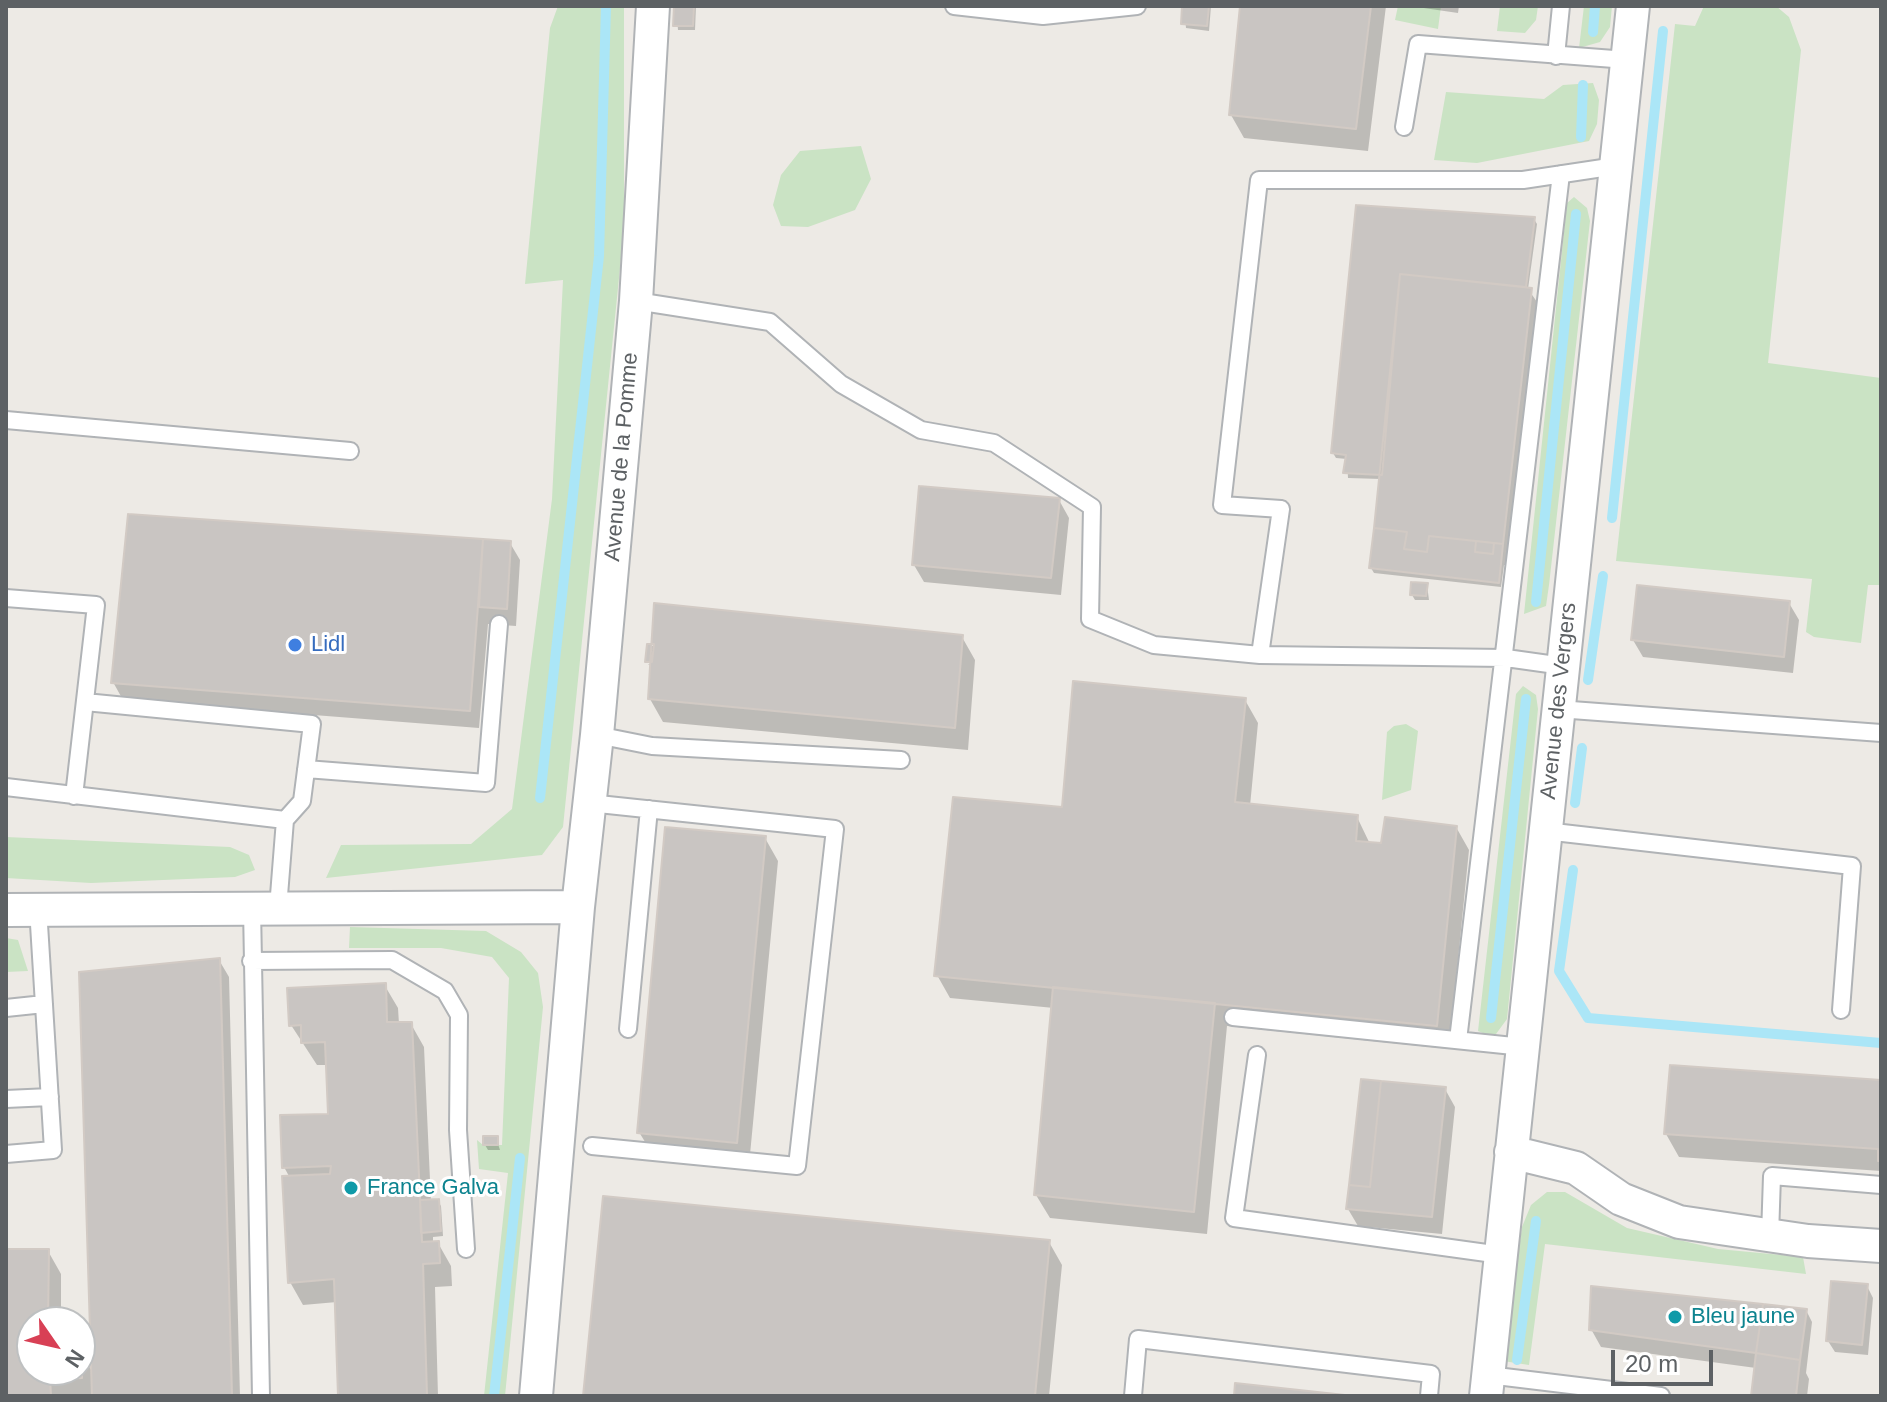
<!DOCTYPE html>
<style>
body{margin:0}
#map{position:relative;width:1887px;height:1402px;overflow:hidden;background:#edeae5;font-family:Arial,sans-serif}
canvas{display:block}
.frame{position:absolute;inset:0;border:8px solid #5d6164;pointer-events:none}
.north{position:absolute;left:16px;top:1306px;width:80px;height:80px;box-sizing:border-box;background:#fff;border:2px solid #bec0c1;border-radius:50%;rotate:124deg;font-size:22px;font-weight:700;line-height:32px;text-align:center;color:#5d6164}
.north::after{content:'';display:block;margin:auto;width:28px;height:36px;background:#d84055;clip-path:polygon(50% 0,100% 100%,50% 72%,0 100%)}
.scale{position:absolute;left:1611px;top:1350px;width:102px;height:36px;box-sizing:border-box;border:4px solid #5d6164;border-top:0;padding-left:10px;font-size:24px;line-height:28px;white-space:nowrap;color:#5d6164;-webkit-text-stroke:6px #fff;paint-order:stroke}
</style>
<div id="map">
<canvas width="1887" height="1402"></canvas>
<div class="frame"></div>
<div class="north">N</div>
<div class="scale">20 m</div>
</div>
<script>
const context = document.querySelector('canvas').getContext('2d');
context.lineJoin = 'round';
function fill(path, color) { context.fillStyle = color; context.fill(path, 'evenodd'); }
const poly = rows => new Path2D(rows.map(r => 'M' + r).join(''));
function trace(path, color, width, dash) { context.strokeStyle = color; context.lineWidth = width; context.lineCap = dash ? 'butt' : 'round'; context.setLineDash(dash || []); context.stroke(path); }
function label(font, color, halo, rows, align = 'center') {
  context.font = font + ' Arial,sans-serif'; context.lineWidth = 6; context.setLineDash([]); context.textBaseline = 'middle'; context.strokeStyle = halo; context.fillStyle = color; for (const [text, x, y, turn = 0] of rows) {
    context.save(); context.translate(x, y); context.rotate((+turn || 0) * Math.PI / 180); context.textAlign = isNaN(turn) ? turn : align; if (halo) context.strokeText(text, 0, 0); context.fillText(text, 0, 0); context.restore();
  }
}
fill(poly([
 [558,6,624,6,624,229,563,827,542,855,326,878,341,845,471,844,512,809,552,499,563,280,525,284,550,28],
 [1398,6,1441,6,1438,29,1395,20],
 [1500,6,1538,6,1536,20,1525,33,1497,31],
 [1584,6,1612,6,1610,27,1600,42,1579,48],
 [1704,6,1776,6,1789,17,1801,50,1768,363,1881,378,1881,585,1868,585,1861,643,1814,637,1806,632,1812,579,1616,561,1675,24,1695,26],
 [1593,83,1599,100,1597,124,1589,141,1477,163,1434,160,1446,92,1544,99,1563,85],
 [861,146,871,179,855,210,808,227,781,226,773,205,781,175,800,151],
 [1574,197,1587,208,1590,221,1549,585,1546,606,1524,614,1567,203],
 [1523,686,1536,695,1538,709,1507,1019,1496,1034,1490,1036,1478,1031,1516,694],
 [1406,724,1418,731,1411,790,1382,800,1387,732,1394,726],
 [6,837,230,847,249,855,255,870,235,877,91,883,6,878],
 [350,927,486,931,521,952,538,973,543,1007,505,1396,484,1396,508,1173,479,1169,477,1140,483,1145,502,1145,509,978,492,957,441,948,349,948],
 [6,938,18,940,28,971,6,972],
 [1547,1192,1565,1192,1627,1228,1718,1249,1803,1257,1806,1274,1545,1244,1529,1365,1503,1361,1522,1227,1531,1205]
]), '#cae3c4');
fill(poly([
 [676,6,696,6,695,30,678,30],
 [1009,6,1081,6,1072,7,1072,22,1017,20],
 [1184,6,1211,6,1209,31,1186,28],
 [1241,6,1386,6,1368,151,1244,138,1231,115],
 [1410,6,1459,6,1458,13],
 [1358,207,1534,219,1537,224,1528,289,1544,312,1516,567,1504,565,1501,587,1374,573,1371,568,1381,479,1348,478,1347,459,1336,458,1333,453],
 [1059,500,1069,518,1061,595,924,582,914,565],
 [130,516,510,543,520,560,516,626,488,624,479,728,123,700,113,682],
 [1427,585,1429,600,1415,600,1412,595],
 [1789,603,1799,620,1793,673,1643,657,1633,640],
 [656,605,962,637,975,660,968,750,663,722,650,699,652,667,648,664,660,665,660,661,647,662,648,646,653,646],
 [1245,700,1258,723,1250,806,1357,817,1370,844,1383,845,1456,827,1469,850,1449,1049,1227,1026,1207,1234,1050,1218,1036,1195,1054,1008,950,998,937,975,1063,810],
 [765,838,778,861,749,1165,653,1155,639,1132],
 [219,960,229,977,240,1396,6,1396,6,1252,48,1251,61,1274,61,1322,32,1322,32,1370,80,1370,80,1351,93,1373],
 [385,986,398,1008,399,1024,411,1024,424,1047,431,1202,438,1201,441,1206,443,1236,433,1237,433,1243,438,1243,451,1266,452,1286,435,1287,438,1396,340,1396,337,1302,303,1305,290,1282,290,1178,284,1167,330,1116,328,1065,317,1065,291,1025],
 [1881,1082,1881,1171,1679,1157,1666,1134],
 [1445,1089,1455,1107,1442,1234,1358,1226,1348,1209],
 [496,1138,500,1150,488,1150,485,1145],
 [1049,1242,1062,1265,1049,1396,585,1396],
 [1867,1286,1873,1298,1868,1355,1835,1352,1828,1341],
 [1806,1310,1812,1322,1806,1373,1809,1379,1807,1396,1753,1396,1756,1368,1601,1347,1591,1329]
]), '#0003');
trace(poly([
 [1593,32,1595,6],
 [1581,137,1583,85],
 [1612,518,1663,31],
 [1536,602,1576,214],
 [1588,680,1603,576],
 [540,798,599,256,606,6],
 [1575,803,1582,748],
 [1573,870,1559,971,1588,1018,1881,1043],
 [1491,1018,1526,699],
 [1517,1360,1536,1221],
 [494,1396,520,1158]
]), '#abe6f7', 10);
const building = poly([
 [674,6,694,6,693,26,673,26,674,6],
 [1182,6,1209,6,1207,26,1181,24,1182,6],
 [1240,6,1371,6,1356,129,1229,115,1240,6],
 [1356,205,1535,217,1526,287,1400,274,1382,475,1343,473,1346,455,1331,453,1356,205],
 [1400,274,1532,288,1503,544,1429,536,1427,552,1404,549,1407,532,1374,528,1400,274],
 [919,486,1060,498,1051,578,912,565,919,486],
 [128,514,483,539,470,711,111,683,128,514],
 [1374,528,1407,532,1404,549,1427,552,1429,536,1476,541,1475,552,1493,554,1494,543,1503,544,1499,583,1369,568,1374,528],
 [483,539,511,541,507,609,479,607,483,539],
 [1476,541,1494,543,1493,554,1475,552,1476,541],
 [1411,582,1428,583,1426,596,1410,595,1411,582],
 [1637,585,1790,601,1784,657,1631,640,1637,585],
 [654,603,963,635,955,728,648,699,654,603],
 [647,644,654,644,652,662,645,662,647,644],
 [1073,681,1246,698,1235,802,1358,815,1356,841,1381,843,1385,817,1457,826,1437,1026,934,976,953,797,1062,807,1073,681],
 [665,827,766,836,737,1143,637,1133,665,827],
 [220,958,232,1396,92,1396,79,972,220,958],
 [386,983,387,1022,412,1022,422,1242,439,1241,440,1263,423,1264,427,1396,338,1396,334,1279,288,1283,282,1176,330,1174,331,1166,282,1168,280,1115,328,1114,325,1042,301,1043,301,1025,289,1026,287,988,386,983],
 [1053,987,1215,1003,1194,1212,1034,1195,1053,987],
 [1670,1065,1881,1080,1881,1161,1878,1161,1878,1149,1664,1134,1670,1065],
 [1361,1079,1381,1081,1370,1187,1349,1185,1361,1079],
 [1381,1081,1446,1087,1432,1217,1346,1209,1349,1185,1370,1187,1381,1081],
 [483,1136,498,1136,498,1145,483,1145,483,1136],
 [603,1196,1050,1240,1035,1396,583,1396,603,1196],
 [439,1199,441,1231,421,1233,420,1200,439,1199],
 [6,1249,49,1249,48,1322,32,1322,32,1370,80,1370,81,1349,82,1378,50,1379,51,1396,6,1396,6,1249],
 [1831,1281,1868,1284,1862,1345,1826,1341,1831,1281],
 [1591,1286,1763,1304,1756,1353,1589,1330,1591,1286],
 [1763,1304,1807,1309,1800,1360,1756,1353,1763,1304],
 [1756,1353,1800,1360,1796,1396,1751,1396,1756,1353],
 [1235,1383,1354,1396,1234,1396,1235,1383]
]);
fill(building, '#c9c5c2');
trace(building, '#d2cac4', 2);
const service = poly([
 [954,6,1043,16,1137,6],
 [1556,56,1561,6],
 [1404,127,1418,44,1627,60],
 [636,301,770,322,841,384,921,430,994,443,1092,507,1090,619,1154,645,1260,655],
 [6,420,350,451],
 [6,598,96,605,74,796],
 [1563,666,1506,658,1260,655,1281,509,1222,505,1259,180,1523,180,1616,166],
 [85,702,312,724,302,801,285,820,278,908],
 [1558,709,1881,733],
 [597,735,652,746,901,760],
 [306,769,486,783,499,624],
 [6,787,285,820],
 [589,803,835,829,797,1166,592,1146],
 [1545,831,1852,866,1841,1010],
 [252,908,261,1396],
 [251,961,392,960,445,991,459,1015,458,1130,466,1249],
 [6,1008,44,1004],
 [1233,1017,1523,1047],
 [628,1029,649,809],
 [1458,1040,1561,174],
 [1257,1055,1234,1218,1501,1255],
 [6,1099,50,1097],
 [6,1154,53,1150,38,908],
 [1770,1236,1772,1176,1881,1185],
 [1488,1375,1661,1396],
 [1133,1396,1138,1339,1431,1374,1429,1396]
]);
const minor = poly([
 [6,910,578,907],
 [1511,1152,1576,1168,1621,1199,1679,1222,1808,1241,1881,1246],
 [536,1396,578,907,597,735,636,301,653,6],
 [1486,1396,1633,6]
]);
trace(service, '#b0b3b6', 20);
trace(minor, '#b0b3b6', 36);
trace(service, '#fff', 16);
trace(minor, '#fff', 32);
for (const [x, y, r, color] of [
 [295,645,8,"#3f7fe0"],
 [351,1188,8,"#0f9aa8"],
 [1675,1317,8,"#0f9aa8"]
]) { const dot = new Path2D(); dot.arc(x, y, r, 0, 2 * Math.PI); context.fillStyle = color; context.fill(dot); trace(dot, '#fff', 3); }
label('22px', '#5d6164', '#fff', [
 ["Avenue de la Pomme",622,457,-85],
 ["Avenue des Vergers",1559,701,-84]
]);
label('22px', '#366cbe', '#fff', [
 ["Lidl",311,645]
], 'left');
label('22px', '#0d838f', '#fff', [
 ["France Galva",367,1188],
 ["Bleu jaune",1691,1317]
], 'left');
</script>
